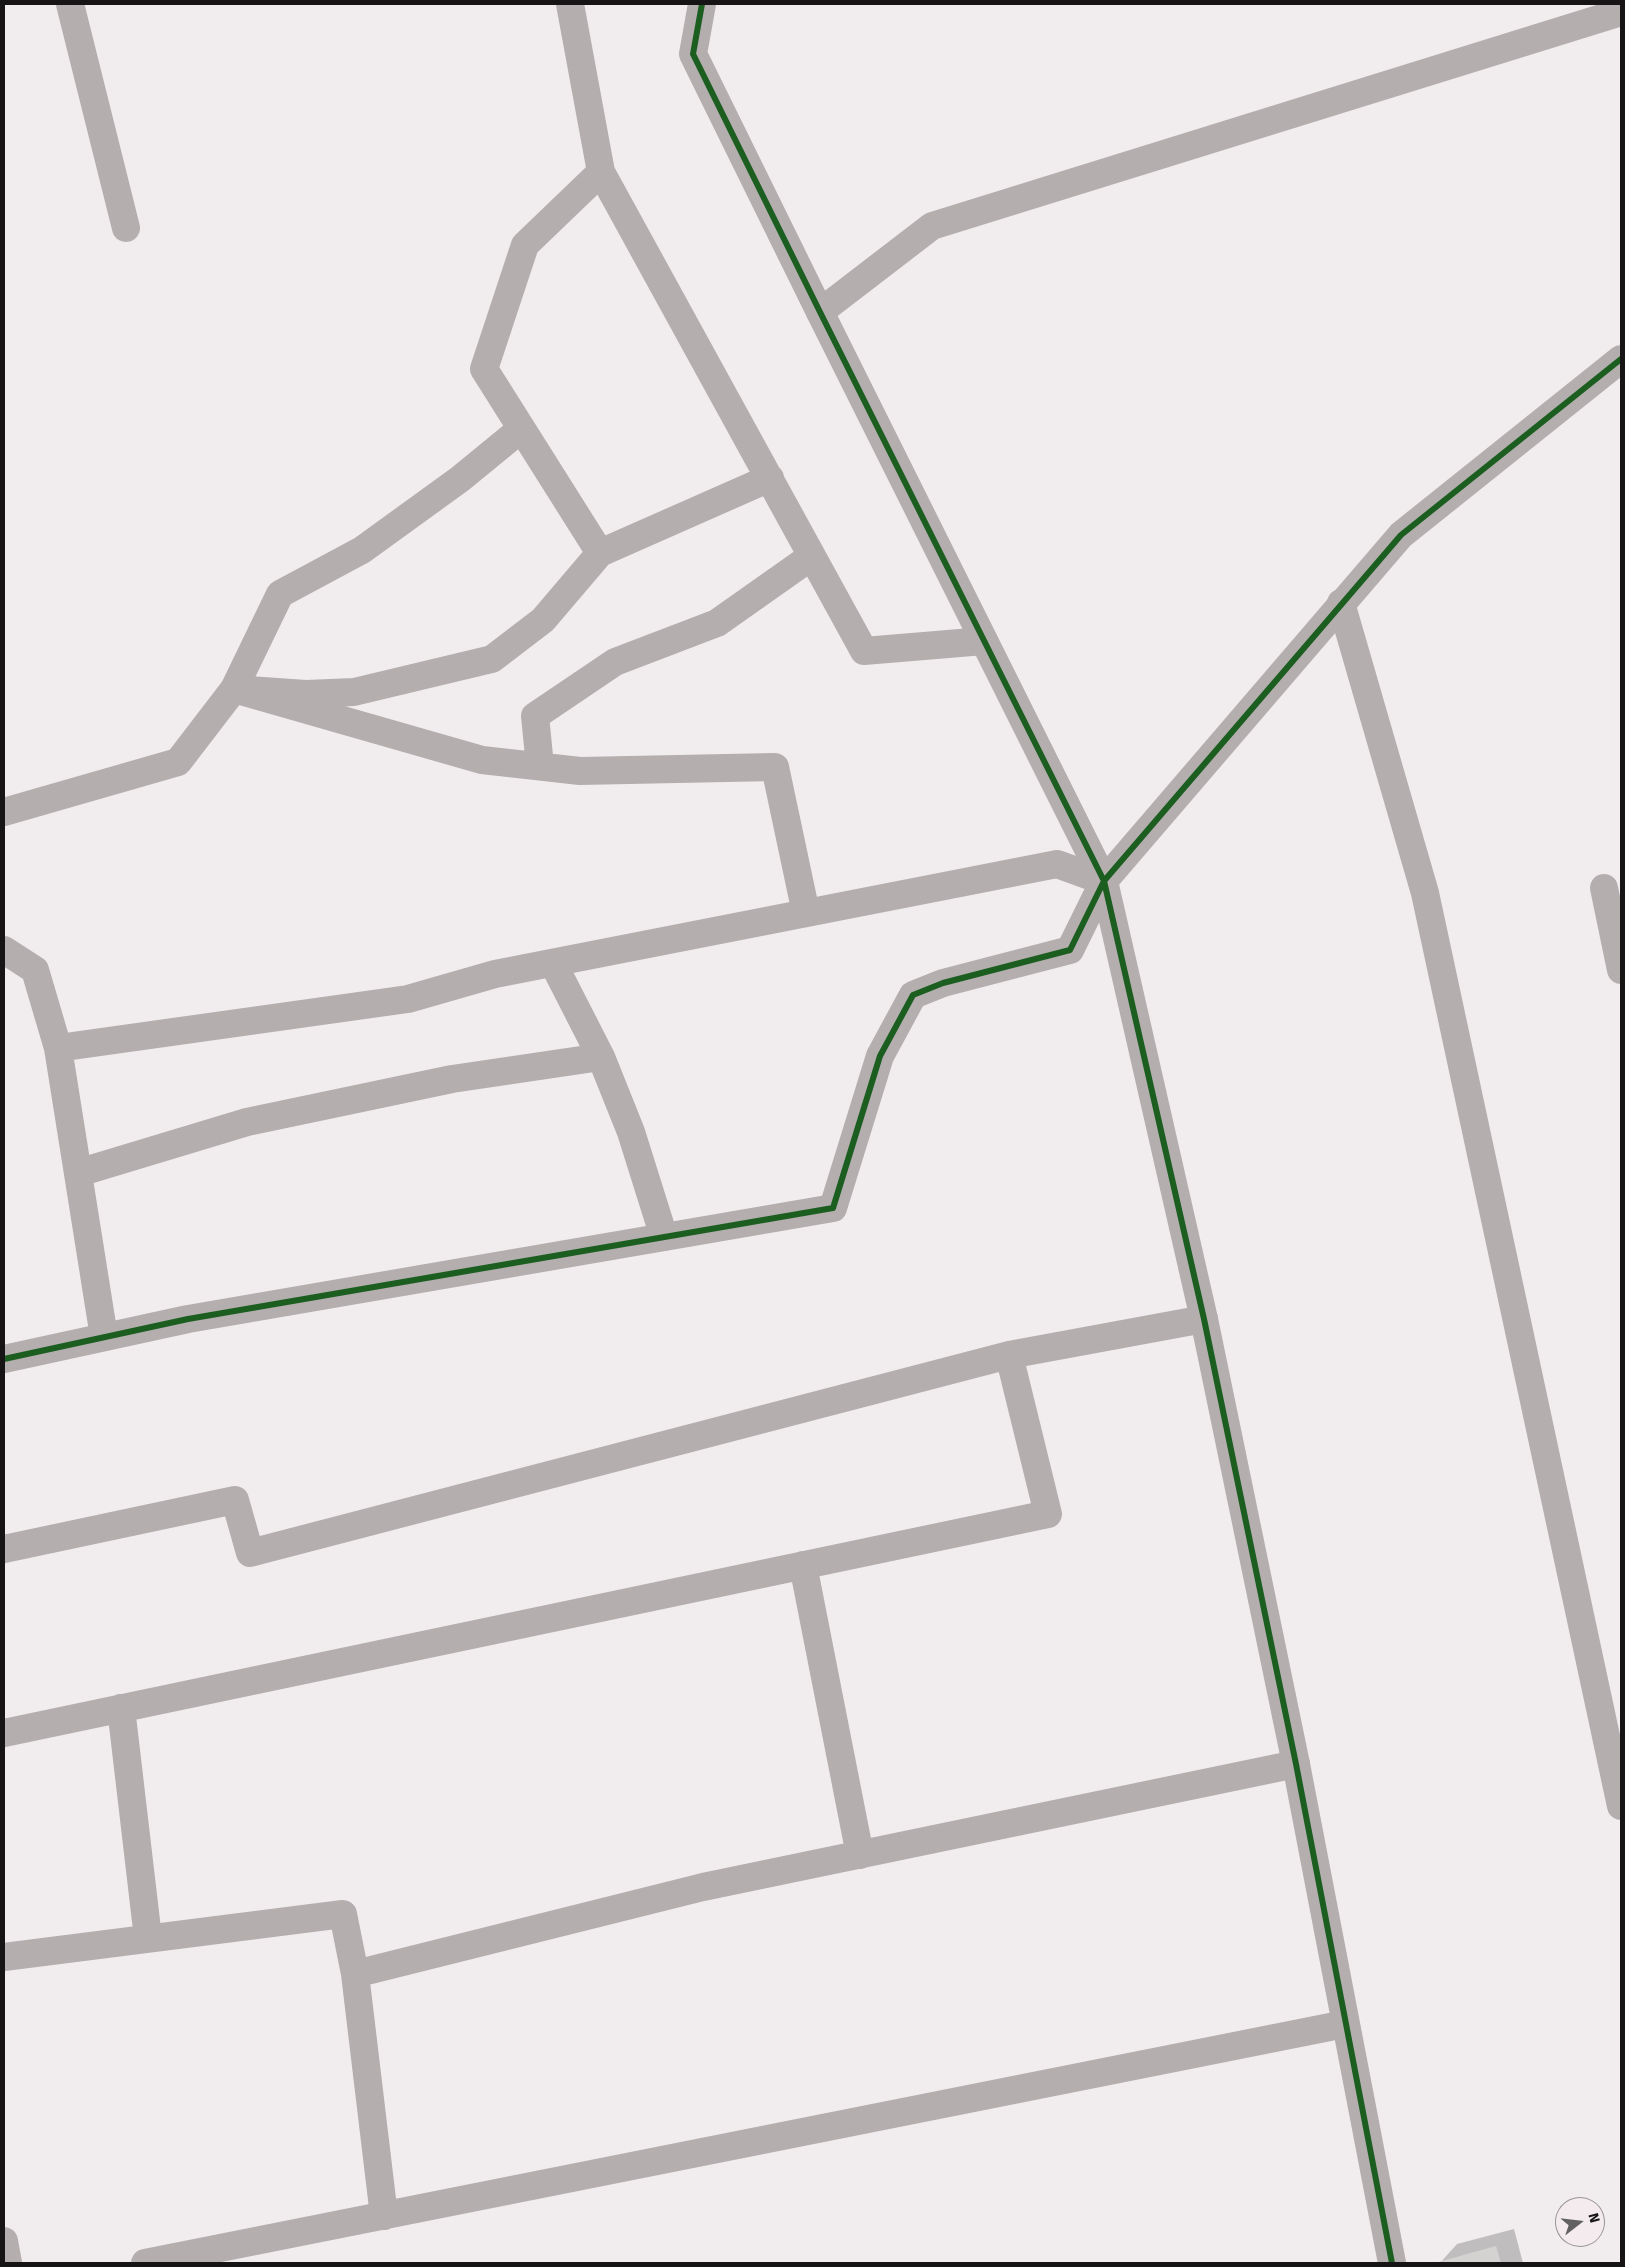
<!DOCTYPE html>
<style>
body{margin:0}
#map{position:relative;width:1625px;height:2267px;overflow:hidden;background:#f1edee;font-family:"Fira Sans",sans-serif}
canvas{display:block}
.frame{position:absolute;inset:0;border:5px solid #171415;pointer-events:none}
.north{position:absolute;left:1555px;top:2197px;width:50px;height:50px;box-sizing:border-box;background:#f3ebed;border:1px solid #9b9597;border-radius:50%;rotate:74deg;font-size:14px;font-weight:700;line-height:20px;text-align:center;color:#171415}
.north::after{content:'';display:block;margin:auto;width:18px;height:22px;background:#636061;clip-path:polygon(50% 0,100% 100%,50% 72%,0 100%)}
</style>
<div id="map">
<canvas width="1625" height="2267"></canvas>
<div class="frame"></div>
<div class="north">N</div>
</div>
<script>
const context = document.querySelector('canvas').getContext('2d');
context.lineJoin = 'round';
function fill(path, color) { context.fillStyle = color; context.fill(path, 'evenodd'); }
const poly = rows => new Path2D(rows.map(r => 'M' + r).join(''));
function trace(path, color, width, dash) { context.strokeStyle = color; context.lineWidth = width; context.lineCap = dash ? 'butt' : 'round'; context.setLineDash(dash || []); context.stroke(path); }
fill(poly([
 [1514,2229,1523,2263,1440,2263,1457,2244]
]), '#0003');
fill(poly([
 [1496,2246,1501,2263,1435,2263]
]), '#d5d2d2');
trace(poly([
 [70,4,126,228],
 [570,4,601,172,864,651,984,641],
 [601,172,525,245,484,369,600,553,770,478],
 [820,312,932,226,1621,12],
 [521,429,460,479,362,550,280,594,234,689,482,760,580,771,775,767,806,913],
 [1341,603,1425,893,1621,1806],
 [540,766,535,716,615,662,717,623,812,556],
 [4,812,178,762,234,689,306,694,354,692,492,659,543,620,600,553],
 [1604,888,1621,970],
 [4,950,35,970,58,1048,408,999,495,974,1057,864,1104,881],
 [553,963,601,1057,631,1132,664,1237],
 [58,1048,104,1337],
 [78,1173,247,1122,452,1079,601,1057],
 [4,1549,235,1500,250,1553,1009,1355,1204,1319],
 [803,1565,860,1855],
 [121,1708,148,1938],
 [4,1733,1048,1514,1009,1355],
 [4,1957,343,1914,355,1974,384,2216],
 [355,1974,703,1887,1296,1764],
 [4,2241,8,2263],
 [145,2263,1345,2024]
]), '#b4aeaf', 28);
trace(poly([
 [702,4,693,54,820,312,1104,881,1204,1319,1296,1764,1392,2263],
 [4,1359,188,1319,833,1208,880,1056,913,995,943,983,1070,950,1104,881,1401,535,1621,359]
]), '#b4aeaf', 28);
trace(poly([
 [702,4,693,54,820,312,1104,881,1204,1319,1296,1764,1392,2263],
 [4,1359,188,1319,833,1208,880,1056,913,995,943,983,1070,950,1104,881,1401,535,1621,359]
]), '#1b5e20', 6);
</script>
